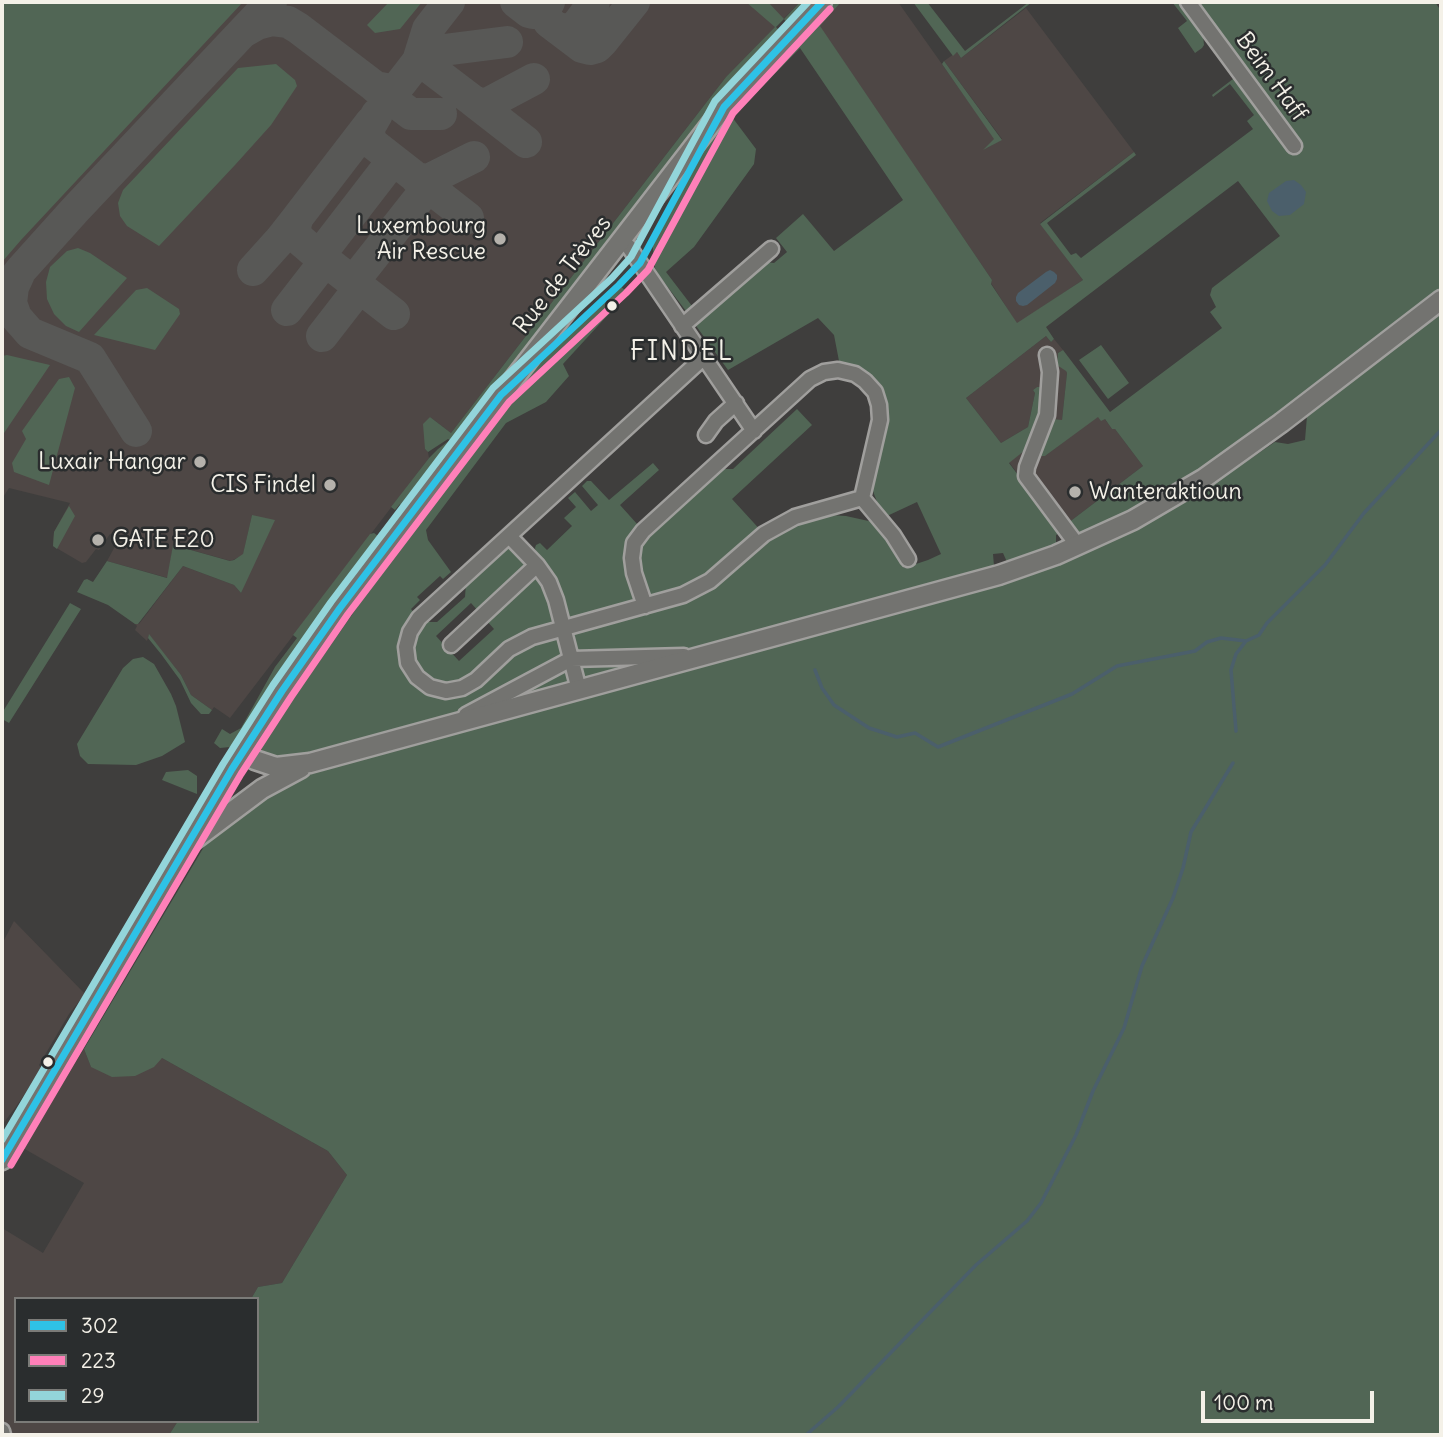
<!DOCTYPE html>
<meta charset="utf-8">
<style>
body{margin:0}
#map{position:relative;width:1443px;height:1437px;overflow:hidden;background:#3f3e3d;font-family:Delius,sans-serif}
canvas{display:block}
.frame{position:absolute;inset:0;border:4px solid #f4f1e8;pointer-events:none}
.legend{position:absolute;left:14px;top:1297px;width:245px;height:126px;box-sizing:border-box;background:#2a2d2e;border:2px solid #7b7b78;margin:0;padding:9px 12px;list-style:none;font-size:21px;color:#f4f1e8}
.legend li{display:flex;align-items:center;gap:14px;height:35px}
.legend b{width:35px;border:2px solid #7b7b78}
.scale{position:absolute;left:1201px;top:1391px;width:173px;height:32px;box-sizing:border-box;border:4px solid #f4f1e8;border-top:0;padding-left:9px;font-size:21px;line-height:24px;white-space:nowrap;color:#f4f1e8;-webkit-text-stroke:5px #2a2d2e;paint-order:stroke}
</style>
<div id="map">
<canvas width="1443" height="1437"></canvas>
<div class="frame"></div>
<ul class="legend">
<li><b style="height:9px;background:#2ec2e6"></b>302</li>
<li><b style="height:9px;background:#ff80b9"></b>223</li>
<li><b style="height:9px;background:#93d5da"></b>29</li>
</ul>
<div class="scale">100 m</div>
</div>
<script>
const context = document.querySelector('canvas').getContext('2d');
context.lineJoin = 'round';
function fill(path, color) { context.fillStyle = color; context.fill(path, 'evenodd'); }
const poly = rows => new Path2D(rows.map(r => 'M' + r).join(''));
function trace(path, color, width, dash) { context.strokeStyle = color; context.lineWidth = width; context.lineCap = dash ? 'butt' : 'round'; context.setLineDash(dash || []); context.stroke(path); }
function label(font, color, halo, rows, align = 'center') {
  context.font = font + ' Delius,sans-serif'; context.lineWidth = 5; context.setLineDash([]); context.textBaseline = 'middle'; context.strokeStyle = halo; context.fillStyle = color; for (const [text, x, y, turn = 0] of rows) {
    context.save(); context.translate(x, y); context.rotate((+turn || 0) * Math.PI / 180); context.textAlign = isNaN(turn) ? turn : align; if (halo) context.strokeText(text, 0, 0); context.fillText(text, 0, 0); context.restore();
  }
}
fill(poly([
 [2,2,800,2,726,77,451,433,430,417,425,449,428,452,429,458,230,718,214,707,212,710,191,695,181,675,149,635,147,641,135,630,137,626,135,624,139,624,183,566,234,585,241,593,252,515,243,555,231,561,173,545,168,578,107,561,119,539,110,534,99,550,96,549,86,562,82,563,53,546,54,532,70,503,9,488,2,499],
 [841,2,898,2,995,139,987,148,1002,139,944,61,957,52,961,58,1026,8,1134,152,1040,223,1083,280,1017,324,991,283,992,280,819,26],
 [1046,336,1051,342,1054,339,1063,350,1058,353,1067,373,1062,420,1045,456,1098,416,1104,418,1112,429,1115,429,1143,466,1068,523,1061,532,1009,462,1029,447,1041,387,1037,387,1033,390,1035,393,1028,427,1001,443,966,398],
 [14,921,85,994,69,1014,39,1065,42,1069,15,1108,2,1125,2,944],
 [84,1049,91,1067,162,1058,328,1151,347,1175,282,1283,258,1287,251,1299,16,1299,16,1421,178,1421,169,1435,3,1435,2,1431,2,1228,43,1253,84,1183,23,1148]
]), '#4e4745');
fill(poly([
 [2,2,243,2,21,240,2,262],
 [389,2,422,2,400,29,375,33,367,25],
 [746,2,768,2,784,19,800,2,812,2,789,26,784,19,776,27,783,34,603,248,402,508,400,504,395,510,391,507,429,458,438,449,450,440,448,439,428,452,425,449,423,424,430,417,451,433,726,77,775,27],
 [834,2,841,2,820,26,992,280,991,284,1017,323,1083,280,1040,224,1134,152,1136,155,1047,223,1071,255,1076,253,1081,258,1253,129,1247,121,1254,115,1230,84,1213,97,1212,95,1233,79,1235,79,1250,98,1188,2,1435,2,1441,11,1441,291,1290,406,1201,471,1132,513,1079,537,1074,525,1070,527,1068,523,1143,466,1115,429,1112,429,1105,419,1101,421,1098,417,1045,456,1041,456,1039,454,1052,419,1062,420,1067,373,1066,371,1057,365,1058,353,1063,350,1110,412,1222,328,1210,312,1216,307,1210,295,1212,288,1280,236,1238,181,1046,327,1054,339,1051,342,1046,336,966,398,1001,443,1028,427,1035,393,1033,390,1037,387,1041,387,1044,390,1042,412,1029,447,1009,463,1061,532,1056,535,1056,545,1007,562,1003,553,993,554,994,566,952,579,279,761,265,755,261,749,266,738,414,526,547,353,619,285,628,293,563,364,569,376,546,402,506,423,426,530,428,540,451,572,443,579,440,576,417,597,420,600,411,609,422,622,437,622,465,597,466,583,501,551,508,548,537,556,535,548,536,545,540,543,547,550,572,526,564,518,576,507,568,498,575,492,591,511,598,505,582,486,587,481,591,481,609,500,653,463,659,470,620,505,647,535,718,469,733,469,797,409,812,425,732,499,764,534,797,521,830,515,846,516,873,522,890,538,904,568,928,560,941,554,917,502,887,516,882,514,874,494,868,472,879,405,855,374,839,361,834,335,818,318,728,370,694,323,765,262,774,263,787,252,776,238,803,214,834,251,903,200,800,48,755,94,750,89],
 [471,603,494,629,459,661,436,636],
 [913,2,927,2,965,51,1029,2,1032,2,961,58,957,52,953,56],
 [1172,2,1179,2,1203,35,1204,45,1202,48,1195,53,1178,28,1187,21],
 [944,61,1002,140,983,150,994,139,942,64],
 [276,64,295,80,297,86,271,125,235,165,159,246,127,226,120,216,118,203,123,190,238,68],
 [732,117,756,149,754,164,694,247,666,272,692,306,686,311,660,277,655,268,652,240,699,153],
 [78,248,90,253,127,278,79,332,66,326,54,314,47,299,46,282,50,267,67,251],
 [147,288,179,309,180,314,155,350,94,335,136,290],
 [1441,311,1441,1435,169,1435,178,1421,257,1421,257,1299,251,1299,258,1287,282,1283,347,1175,328,1151,162,1058,154,1067,135,1076,112,1077,91,1067,84,1049,208,840,247,805,295,779,358,758,933,602,1060,564,1130,532,1225,476,1275,442,1288,444,1305,440,1307,416],
 [1101,345,1129,383,1108,399,1079,360],
 [7,355,50,365,2,436,2,356],
 [69,377,75,388,49,485,14,472,12,463,26,439,22,431,59,379],
 [69,506,75,516,57,549,53,546,54,532],
 [252,515,275,520,241,593,234,585,183,566,138,624,135,624,108,605,77,592,84,580,87,579,93,582,107,561,167,578,173,545,230,561,234,560,243,554],
 [389,527,247,726,236,743,230,747,220,748,214,743,222,729,230,734,241,728,275,667,297,638,293,635,370,534,374,533,378,536,383,532,381,530],
 [70,603,81,609,9,723,2,719,2,713],
 [149,634,181,675,191,695,212,710,209,714,201,714,191,703,180,680,161,654,148,638],
 [143,657,154,664,171,694,176,706,185,742,162,756,136,765,88,764,80,756,77,744,123,668,133,659],
 [188,770,197,776,197,794,162,780,166,772]
]), '#516655');
fill(poly([
 [1294,180,1301,185,1306,192,1304,204,1290,215,1279,216,1272,211,1267,201,1269,193,1286,181],
 [1050,270,1054,272,1057,275,1057,279,1055,283,1027,305,1023,306,1019,305,1016,301,1016,297,1018,293,1046,272]
]), '#4b5f6b');
trace(poly([
 [815,670,822,688,834,705,869,728,897,737,915,733,938,747,1072,694,1117,666,1195,651,1207,642,1221,638,1246,641],
 [1236,731,1231,670,1236,654,1246,641,1259,635,1267,623,1325,565,1364,513,1441,430],
 [806,1435,838,1407,976,1265,1027,1221,1041,1203,1076,1135,1093,1091,1124,1028,1142,966,1173,898,1183,868,1191,832,1233,763]
]), '#4b5f6b', 3.5);
trace(poly([
 [516,2,529,12,533,13,541,12,549,2],
 [546,7,546,16,549,22,582,47,590,49,597,47,602,42,634,2],
 [557,28,567,30,576,26,594,2],
 [243,32,257,24,272,20,288,22,298,28,411,114,441,114],
 [418,61,428,52,507,42],
 [430,68,472,100,480,104,487,104,534,79],
 [375,87,391,90,397,87,401,83,418,61,428,29,449,2],
 [472,100,526,142],
 [377,114,369,128,369,134,372,143,468,218],
 [371,122,298,217,295,226,296,233,299,239,313,251,394,314],
 [416,178,428,180,474,157],
 [319,256,393,160],
 [253,270,280,240,298,217],
 [19,274,13,287,11,303,16,317,30,333,90,358,136,431],
 [353,282,428,187],
 [2,294,21,270,75,210,271,2],
 [287,310,325,261],
 [322,336,360,287]
]), '#585856', 32);
const minor = poly([
 [1188,2,1294,146],
 [620,240,629,247,754,431],
 [682,326,771,249],
 [1047,355,1050,372,1047,415,1027,467,1026,476,1078,546],
 [704,357,419,618,410,632,406,647,408,663,417,677,430,687,446,691,462,688,476,680,509,649,532,637,683,595,710,581,764,534,795,517,862,498,893,535,908,559],
 [706,435,716,421,736,403],
 [509,536,537,565,549,582,556,600,579,690],
 [645,606,634,573,632,558,634,543,643,531,810,379,824,372,838,370,855,374,865,381,875,392,879,405,880,420,862,498],
 [451,645,537,565],
 [466,715,571,659,684,656],
 [2,1431,3,1435]
]);
const major = poly([
 [242,752,255,760,276,767,310,763,999,575,1056,555,1133,520,1203,479,1281,423,1441,300],
 [194,840,262,789,301,768],
 [2,1160,232,769,282,691,340,608,421,499,724,107,822,2]
]);
trace(minor, '#a09f9d', 19);
trace(major, '#a09f9d', 23);
trace(minor, '#737370', 14);
trace(major, '#737370', 18);
trace(poly([
 [2,1160,232,769,282,691,340,608,501,395,619,285,640,263,724,107,822,2]
]), '#2ec2e6', 7);
trace(poly([
 [11,1165,241,774,291,697,348,614,509,402,626,293,648,270,733,113,830,9]
]), '#ff80b9', 7);
trace(poly([
 [2,1140,223,764,273,685,331,602,493,388,612,278,631,257,715,101,808,2]
]), '#93d5da', 7);
for (const [x, y, r, color] of [
 [500,239,7,"#b5b2ac"],
 [612,306,6,"#f4f1e8"],
 [200,462,7,"#b5b2ac"],
 [330,485,7,"#b5b2ac"],
 [1075,492,7,"#b5b2ac"],
 [98,540,7,"#b5b2ac"],
 [48,1062,6,"#f4f1e8"]
]) { const dot = new Path2D(); dot.arc(x, y, r, 0, 2 * Math.PI); context.fillStyle = color; context.fill(dot); trace(dot, '#2a2d2e', 2.5); }
label('23px', '#f4f1e8', '#2a2d2e', [
 ["Beim Haff",1271,77,54],
 ["Rue de Trèves",563,275,-52]
]);
label('23px', '#f4f1e8', '#2a2d2e', [
 ["Luxembourg",486,226],
 ["Air Rescue",486,252],
 ["Luxair Hangar",186,462],
 ["CIS Findel",316,485],
 ["Wanteraktioun",1089,492,"left"],
 ["GATE E20",112,540,"left"]
], 'right');
context.letterSpacing = '2px';
label('26px', '#f4f1e8', '#2a2d2e', [
 ["FINDEL",682,353]
]);
context.letterSpacing = '0px';
</script>
